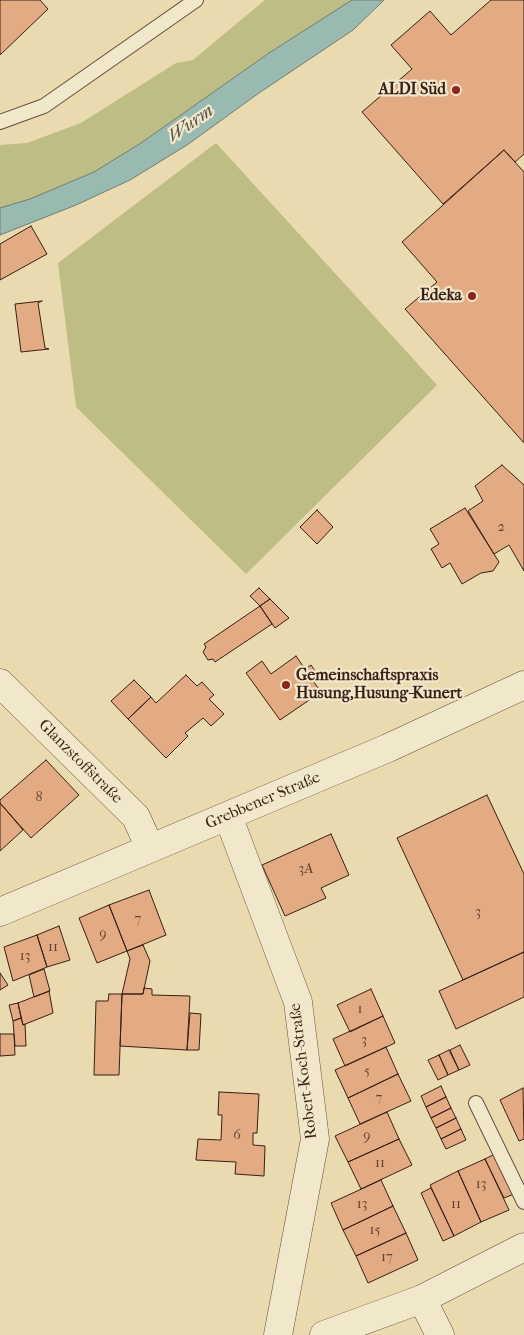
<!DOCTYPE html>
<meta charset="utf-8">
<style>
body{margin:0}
canvas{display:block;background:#eadaaf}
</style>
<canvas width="524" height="1335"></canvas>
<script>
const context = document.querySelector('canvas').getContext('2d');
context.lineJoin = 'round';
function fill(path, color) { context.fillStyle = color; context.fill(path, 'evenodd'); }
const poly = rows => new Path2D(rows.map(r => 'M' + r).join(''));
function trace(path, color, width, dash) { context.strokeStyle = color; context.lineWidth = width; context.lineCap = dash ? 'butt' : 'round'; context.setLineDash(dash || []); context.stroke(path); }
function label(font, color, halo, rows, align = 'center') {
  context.font = font + ' "IM FELL French Canon",serif'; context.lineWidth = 4.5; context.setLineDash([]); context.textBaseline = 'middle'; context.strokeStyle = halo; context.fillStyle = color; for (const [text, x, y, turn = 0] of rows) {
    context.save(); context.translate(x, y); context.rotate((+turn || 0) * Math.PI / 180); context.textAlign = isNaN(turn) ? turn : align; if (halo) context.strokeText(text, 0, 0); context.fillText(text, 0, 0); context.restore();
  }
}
fill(poly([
 [265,0,352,0,269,53,141,143,94,172,30,199,0,208,0,145,27,143,81,123,176,63,193,60],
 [216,143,437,385,246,574,76,407,58,263]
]), '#bebd86');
const water = poly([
 [352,0,384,0,353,30,259,93,187,145,130,180,76,205,0,235,0,208,30,199,94,172,141,143,269,53,352,0]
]);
fill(water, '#98bab1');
trace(water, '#727c73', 1);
const building = poly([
 [0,0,40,0,48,9,0,55,0,0],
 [491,0,524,0,524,154,515,162,504,150,443,204,362,112,412,69,391,45,430,11,451,35,491,0],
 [504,150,524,172,524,443,405,309,437,282,402,242,504,150],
 [31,226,47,254,0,280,0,244,31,226],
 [42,301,38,303,45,348,49,349,21,352,15,304,42,301],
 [502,465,524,485,524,571,509,545,494,554,468,511,483,501,475,486,502,465],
 [465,508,499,562,493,571,481,573,462,584,450,563,442,568,431,549,439,544,430,529,465,508],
 [317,510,333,527,317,544,300,527,317,510],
 [259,588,270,599,260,606,250,596,259,588],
 [270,599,289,618,275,628,260,606,270,599],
 [260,606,272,624,215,662,213,659,208,660,203,652,206,647,204,644,260,606],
 [296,656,305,669,311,665,317,674,311,678,321,692,280,720,246,673,262,661,271,674,296,656],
 [186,675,197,686,202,682,214,695,209,699,224,714,211,726,203,718,185,733,188,736,166,758,128,719,151,697,156,703,186,675],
 [134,680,151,697,128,719,111,701,134,680],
 [46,760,79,795,31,838,0,803,0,800,46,760],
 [487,795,524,874,524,952,463,980,397,838,487,795],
 [0,803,23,830,0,851,0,803],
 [331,834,349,875,321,888,326,898,285,916,262,865,331,834],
 [149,890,166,935,127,951,109,905,149,890],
 [109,905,127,951,97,963,79,918,109,905],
 [59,926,70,960,47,967,37,935,59,926],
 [37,935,47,967,13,981,4,947,37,935],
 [143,945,150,961,143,994,122,994,130,959,127,951,143,945],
 [524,952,524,997,456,1029,439,991,524,952],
 [44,969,50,991,34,997,29,975,44,969],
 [0,973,8,985,0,990,0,973],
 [144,988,152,989,152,995,190,996,187,1050,120,1046,122,994,143,994,144,988],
 [371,989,383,1016,350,1032,337,1005,371,989],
 [49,991,53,1013,23,1025,18,1003,49,991],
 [109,994,122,994,119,1075,94,1075,96,1001,108,1001,109,994],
 [18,1003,21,1018,13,1021,9,1005,18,1003],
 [190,1013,201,1014,199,1050,187,1050,190,1013],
 [383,1016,395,1043,345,1066,333,1039,383,1016],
 [21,1018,23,1025,25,1024,26,1046,15,1046,13,1021,21,1018],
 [0,1034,14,1034,15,1055,0,1056,0,1034],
 [460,1045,470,1065,459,1070,450,1050,460,1045],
 [386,1047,398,1074,348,1098,335,1070,386,1047],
 [449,1050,459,1070,448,1075,439,1055,449,1050],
 [439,1055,448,1075,438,1080,428,1060,439,1055],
 [398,1074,411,1101,360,1124,348,1098,398,1074],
 [441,1086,446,1097,426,1107,421,1096,441,1086],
 [523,1088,524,1139,519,1141,500,1100,523,1088],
 [219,1092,259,1094,257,1133,253,1133,253,1145,265,1146,264,1176,235,1174,236,1162,196,1160,198,1139,221,1140,222,1115,218,1115,219,1092],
 [446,1097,451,1108,431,1118,426,1107,446,1097],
 [451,1108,456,1118,436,1128,431,1118,451,1108],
 [387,1112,399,1139,348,1162,335,1136,387,1112],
 [456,1118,461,1129,441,1139,436,1128,456,1118],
 [461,1129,466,1140,446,1149,441,1139,461,1129],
 [399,1139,412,1165,361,1189,348,1162,399,1139],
 [495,1154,514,1194,504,1198,485,1159,495,1154],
 [485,1159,509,1210,481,1222,458,1171,485,1159],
 [458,1171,481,1222,454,1236,430,1185,458,1171],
 [381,1180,393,1206,343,1230,331,1203,381,1180],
 [431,1188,454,1236,443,1241,421,1193,431,1188],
 [393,1206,406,1233,356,1256,343,1230,393,1206],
 [406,1233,418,1260,368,1283,356,1256,406,1233]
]);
fill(building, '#e2ab84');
trace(building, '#381f15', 1);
const service = poly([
 [0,122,44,106,196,0],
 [476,1103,524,1202]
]);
const minor = poly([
 [0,683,136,817,150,848],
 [228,816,298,1002,315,1139,278,1335],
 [422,1299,440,1335],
 [324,1335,422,1299,524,1247]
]);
const tertiary = poly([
 [0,912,388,748,524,685]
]);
trace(service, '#644e3c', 16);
trace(minor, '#644e3c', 29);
trace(tertiary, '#644e3c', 29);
trace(service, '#f1e7cb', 14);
trace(minor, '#f1e7cb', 28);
trace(tertiary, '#f1e7cb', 28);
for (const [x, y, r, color] of [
 [456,90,5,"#8f2418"],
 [472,296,5,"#8f2418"],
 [286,685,5,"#8f2418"]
]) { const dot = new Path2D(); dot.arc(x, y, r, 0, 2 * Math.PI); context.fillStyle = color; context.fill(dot); trace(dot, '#f1e7cb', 2); }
label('14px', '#624231', null, [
 ["2",501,528],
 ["8",39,798],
 ["3A",306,870],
 ["3",478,913],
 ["7",138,920],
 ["9",103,935],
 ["11",53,948],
 ["13",25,957],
 ["1",360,1010],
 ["3",364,1041],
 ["5",367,1072],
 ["7",379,1099],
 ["6",237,1136],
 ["9",367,1137],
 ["11",380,1164],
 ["13",481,1185],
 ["13",362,1205],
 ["11",456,1205],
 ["15",375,1231],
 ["17",387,1258]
]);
label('bold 16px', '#381f15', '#f1e7cb', [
 ["ALDI Süd",446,90],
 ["Edeka",462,296],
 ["Gemeinschaftspraxis",296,676,"left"],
 ["Husung,Husung-Kunert",296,694,"left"]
], 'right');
label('16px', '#381f15', '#f1e7cb', [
 ["Glanzstoffstraße",80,762,45],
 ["Grebbener Straße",263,801,-23],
 ["Robert-Koch-Straße",304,1071,-97]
]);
label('italic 18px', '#554e44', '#f1e7cb', [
 ["Wurm",191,124,-35]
]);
</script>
